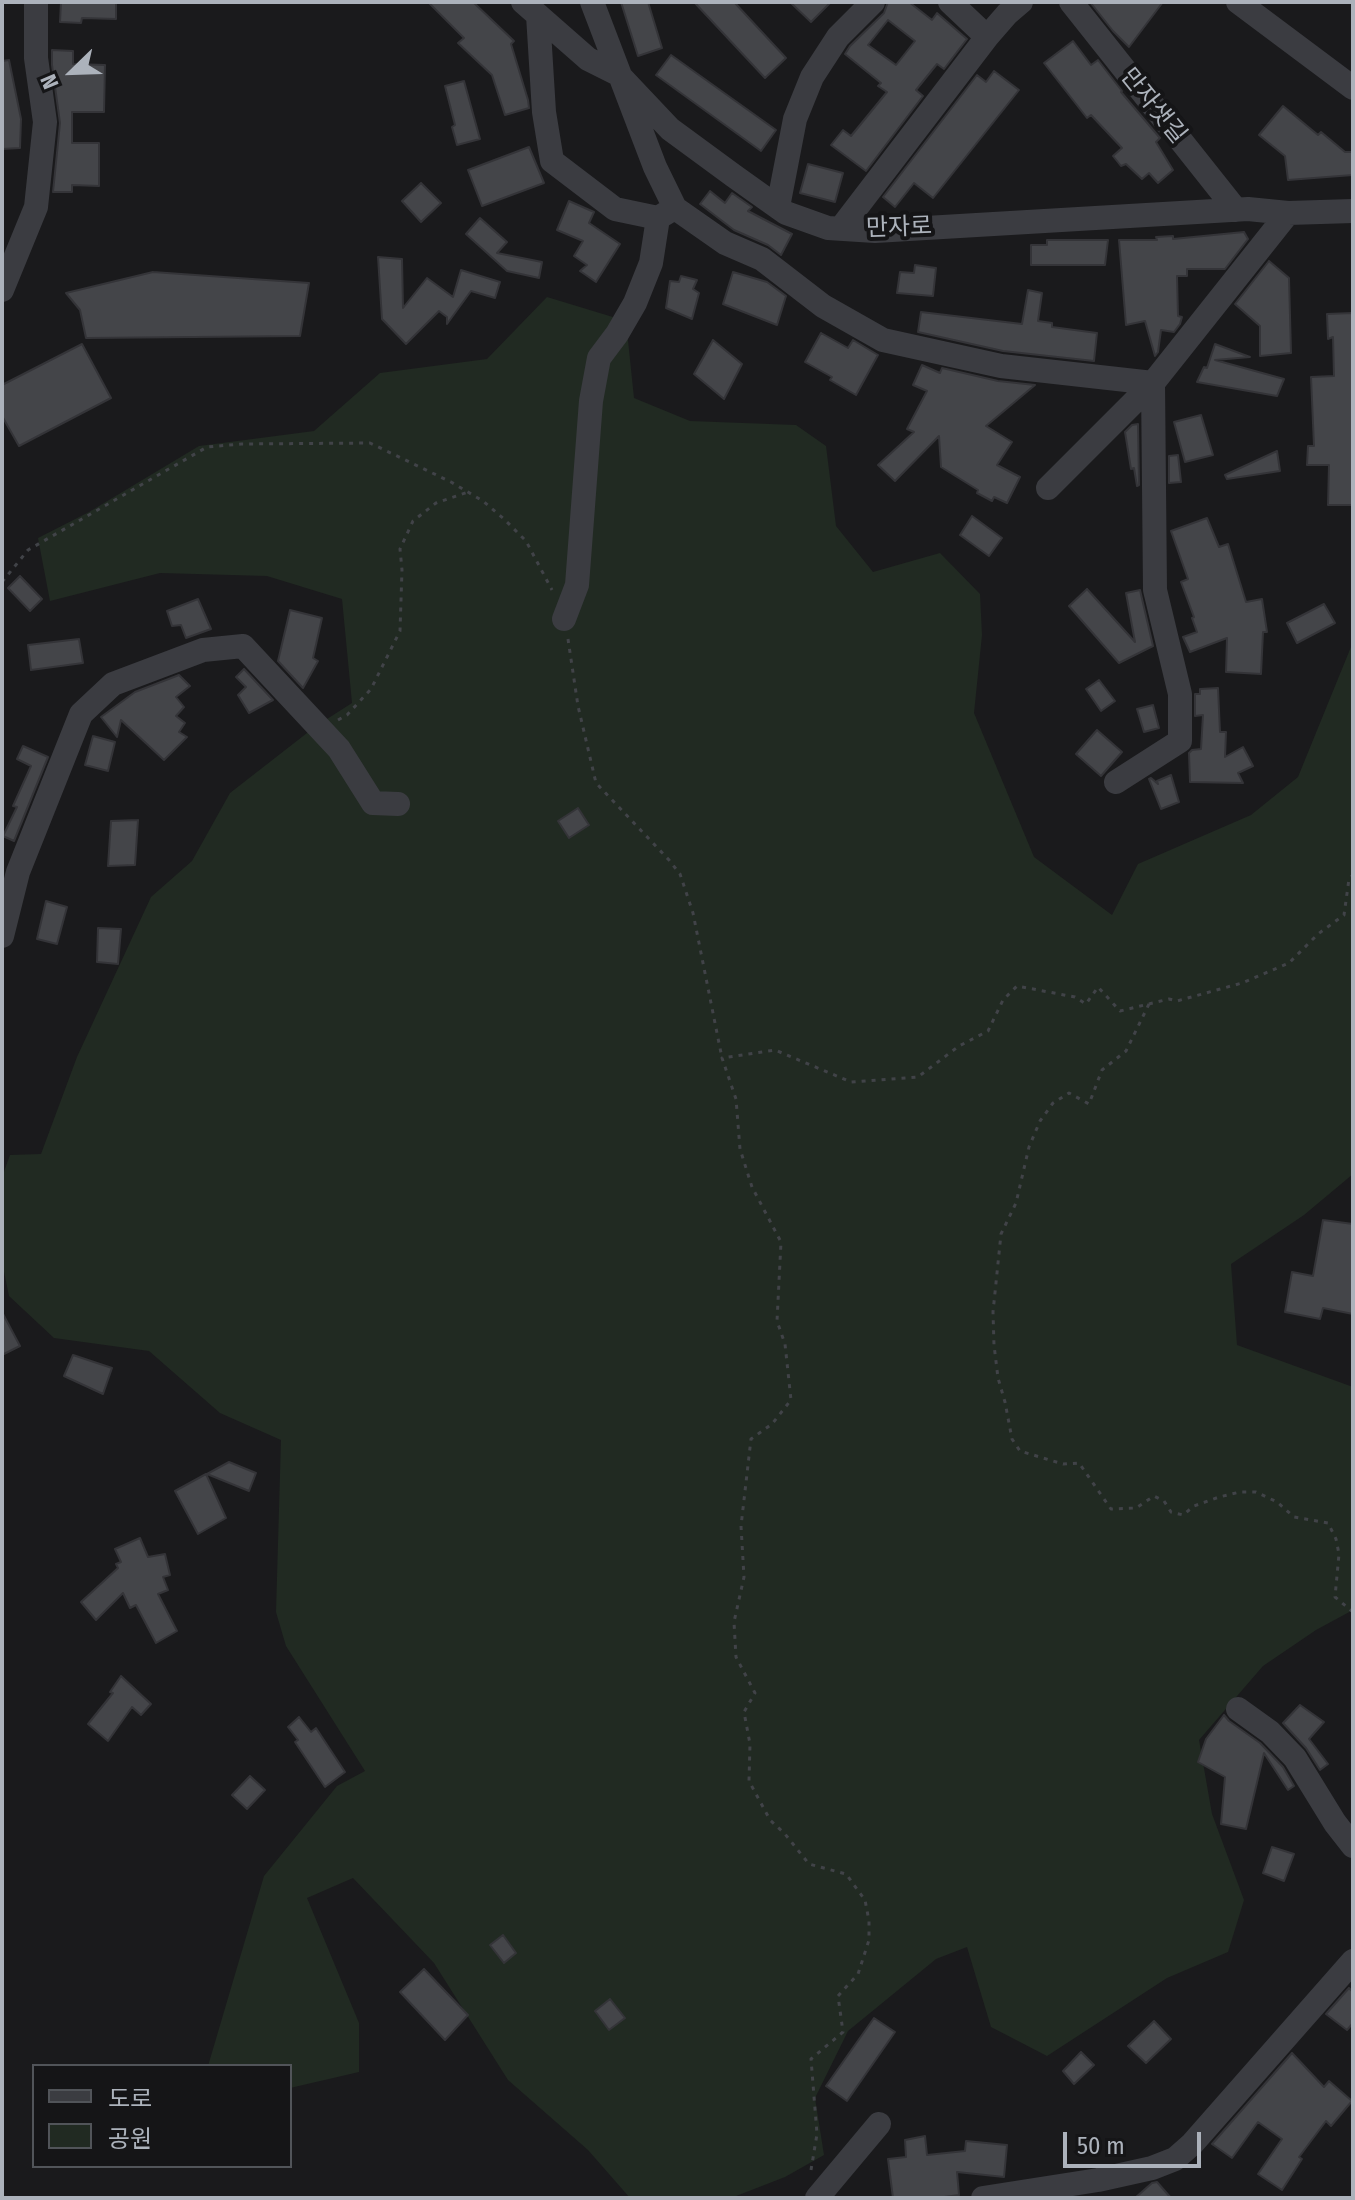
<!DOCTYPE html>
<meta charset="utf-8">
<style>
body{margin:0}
#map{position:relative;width:1355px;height:2200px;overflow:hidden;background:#1a1a1c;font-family:"Fira Sans Condensed","Noto Sans KR",sans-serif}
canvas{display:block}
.frame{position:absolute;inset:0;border:4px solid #acb2bb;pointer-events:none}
.legend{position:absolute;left:32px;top:2064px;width:260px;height:104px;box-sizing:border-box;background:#151517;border:2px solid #515459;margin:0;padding:10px 14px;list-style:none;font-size:24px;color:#acb2bb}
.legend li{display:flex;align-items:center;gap:16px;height:40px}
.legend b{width:40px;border:2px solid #515459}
.north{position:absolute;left:32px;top:32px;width:80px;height:80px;-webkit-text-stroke:6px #151517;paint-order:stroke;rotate:247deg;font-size:22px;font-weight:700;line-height:32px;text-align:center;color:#acb2bb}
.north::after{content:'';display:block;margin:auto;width:28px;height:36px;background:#acb2bb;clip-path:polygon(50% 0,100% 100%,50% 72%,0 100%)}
.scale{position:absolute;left:1063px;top:2132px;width:138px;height:36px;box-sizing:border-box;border:4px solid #acb2bb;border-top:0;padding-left:10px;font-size:24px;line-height:28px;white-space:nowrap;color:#acb2bb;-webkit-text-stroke:6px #151517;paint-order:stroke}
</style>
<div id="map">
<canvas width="1355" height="2200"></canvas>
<div class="frame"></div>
<ul class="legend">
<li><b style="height:10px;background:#3b3c41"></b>도로</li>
<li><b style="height:22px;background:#212a22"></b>공원</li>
</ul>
<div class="north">N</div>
<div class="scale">50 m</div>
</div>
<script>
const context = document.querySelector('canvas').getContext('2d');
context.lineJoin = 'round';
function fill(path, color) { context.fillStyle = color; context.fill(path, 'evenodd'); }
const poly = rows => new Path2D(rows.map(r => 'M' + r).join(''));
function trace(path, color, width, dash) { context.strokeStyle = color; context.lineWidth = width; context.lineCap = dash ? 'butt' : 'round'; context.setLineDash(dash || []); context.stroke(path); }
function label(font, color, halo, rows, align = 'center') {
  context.font = font + ' "Fira Sans Condensed","Noto Sans KR",sans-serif'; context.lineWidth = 8; context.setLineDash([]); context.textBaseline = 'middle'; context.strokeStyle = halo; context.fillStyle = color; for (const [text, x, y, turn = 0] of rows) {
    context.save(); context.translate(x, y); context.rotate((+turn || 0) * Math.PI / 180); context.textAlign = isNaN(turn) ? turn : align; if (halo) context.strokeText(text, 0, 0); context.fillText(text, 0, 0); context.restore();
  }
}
fill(poly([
 [547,297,626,321,634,398,690,421,796,425,826,446,836,526,873,572,940,553,980,594,982,635,974,713,1034,857,1112,915,1138,864,1251,815,1298,777,1353,642,1353,1174,1304,1215,1231,1264,1237,1345,1353,1387,1353,1610,1316,1630,1263,1666,1199,1740,1212,1814,1244,1900,1228,1952,1167,1978,1047,2056,991,2027,967,1947,936,1959,848,2031,815,2098,824,2155,785,2177,731,2198,630,2198,588,2150,508,2080,434,1963,353,1878,307,1898,359,2023,359,2072,290,2088,290,2066,208,2066,264,1876,337,1786,365,1771,286,1646,276,1612,281,1440,220,1413,149,1351,54,1338,9,1296,2,1262,2,1177,10,1155,41,1154,77,1057,151,897,192,861,230,793,316,726,352,703,342,599,267,576,160,573,50,601,38,538,89,512,199,446,314,431,380,373,487,359]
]), '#212a22');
const building = poly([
 [61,2,116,2,116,19,82,18,81,23,60,22,61,2],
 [428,2,473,2,514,41,511,44,528,100,529,108,505,115,492,75,458,43,464,38,428,2],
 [621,2,648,2,662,48,638,56,621,2],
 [694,2,734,2,786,58,765,78,694,2],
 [790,2,831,2,811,22,790,2],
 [888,2,909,2,932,20,937,13,967,39,944,69,937,64,916,90,923,96,866,171,831,145,843,130,851,136,887,92,878,86,881,83,845,54,850,46,884,13,888,2],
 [888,20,915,41,896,65,868,45,888,20],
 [1090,2,1163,2,1129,47,1113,31,1090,2],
 [1073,41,1091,65,1098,60,1122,91,1121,92,1160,138,1156,142,1173,170,1158,183,1149,173,1142,179,1126,164,1121,166,1113,156,1122,148,1091,115,1087,118,1044,63,1073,41],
 [52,50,73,51,73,64,105,65,104,112,72,112,72,143,99,143,99,186,72,185,72,192,53,192,60,123,52,65,52,50],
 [671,55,776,130,761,151,656,75,671,55],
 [9,60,21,119,20,148,2,149,2,61,9,60],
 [994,71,1019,90,933,198,914,183,895,207,883,197,977,75,986,82,994,71],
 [464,81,480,139,457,145,452,127,455,125,445,86,464,81],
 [1283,106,1318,135,1321,132,1345,152,1353,152,1353,175,1288,180,1285,156,1259,135,1283,106],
 [529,147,544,183,482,206,468,170,529,147],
 [808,164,843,173,835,202,800,193,808,164],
 [421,183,441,203,421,222,402,201,421,183],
 [710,191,725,203,732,193,752,207,748,211,792,234,781,255,768,245,734,230,700,204,710,191],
 [569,201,594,212,589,223,620,244,596,282,580,271,587,265,574,256,583,241,557,230,569,201],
 [480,218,507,242,497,253,542,262,539,278,507,271,466,234,480,218],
 [1244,232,1248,239,1225,269,1187,269,1187,276,1177,276,1178,316,1182,317,1180,324,1174,332,1161,330,1158,352,1155,356,1145,321,1126,325,1119,240,1157,240,1156,237,1173,236,1173,239,1244,232],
 [1047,240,1108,240,1105,265,1031,265,1031,245,1047,245,1047,240],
 [378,257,402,259,403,308,427,278,453,297,461,270,500,282,495,298,471,291,447,324,447,317,439,311,406,344,382,319,378,257],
 [1269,261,1289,278,1291,353,1260,356,1260,326,1235,304,1269,261],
 [915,265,936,268,933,296,897,293,900,272,914,273,915,265],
 [153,272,309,283,300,336,86,338,80,310,66,293,153,272],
 [733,272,767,282,786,296,777,325,723,304,733,272],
 [681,276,697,280,693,289,699,293,692,319,666,308,670,281,679,282,681,276],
 [1028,290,1042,293,1038,321,1052,323,1052,327,1097,333,1094,361,1003,351,918,332,921,312,1022,324,1028,290],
 [1353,313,1353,505,1328,505,1329,465,1307,465,1308,446,1314,446,1311,377,1334,376,1333,337,1328,339,1327,314,1353,313],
 [821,333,848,348,853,340,878,355,856,395,830,380,832,377,805,362,821,333],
 [713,340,742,364,724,399,694,374,713,340],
 [82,344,111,398,19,446,2,416,2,385,82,344],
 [1215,344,1250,357,1215,360,1284,379,1277,396,1197,382,1204,367,1207,368,1215,344],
 [922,365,940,373,942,368,998,381,1035,385,986,426,1012,442,997,465,1020,477,1007,503,994,497,992,501,977,493,978,490,941,467,939,436,895,481,878,465,914,432,907,429,927,391,913,385,922,365],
 [1201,415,1213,455,1185,462,1174,422,1201,415],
 [1138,424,1139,485,1137,486,1134,468,1131,469,1125,432,1132,425,1138,424],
 [1277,451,1280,471,1227,479,1225,475,1277,451],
 [1178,455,1181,482,1169,483,1169,456,1178,455],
 [972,516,1002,538,989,556,960,535,972,516],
 [1207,518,1219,547,1228,544,1246,602,1262,599,1267,632,1263,632,1261,674,1226,672,1227,638,1190,652,1183,637,1197,632,1192,618,1194,617,1181,582,1188,579,1171,531,1207,518],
 [20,576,42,599,30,611,8,588,20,576],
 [1087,589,1135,642,1126,593,1140,590,1153,646,1119,663,1069,606,1087,589],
 [198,599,211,629,186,638,181,625,172,626,167,611,198,599],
 [1324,604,1335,623,1297,643,1287,623,1324,604],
 [290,610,322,618,313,658,318,661,303,688,278,661,290,610],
 [79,639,83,663,31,670,28,645,79,639],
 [244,669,273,700,249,713,238,695,246,687,236,677,244,669],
 [179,675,190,686,176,697,184,707,176,716,185,723,179,732,187,737,164,760,121,720,117,737,101,717,135,692,179,675],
 [1099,680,1115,701,1101,711,1086,689,1099,680],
 [1218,688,1220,732,1226,732,1225,757,1243,747,1253,766,1238,773,1243,783,1190,782,1189,753,1192,750,1201,749,1203,715,1195,716,1195,694,1200,694,1200,689,1218,688],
 [1153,705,1159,728,1144,732,1137,709,1153,705],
 [1097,730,1122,752,1101,776,1076,754,1097,730],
 [93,736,115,742,108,771,85,765,93,736],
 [23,746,48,757,14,841,3,836,17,807,13,806,31,766,17,759,23,746],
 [1171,775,1179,802,1161,809,1149,779,1151,778,1158,784,1157,781,1171,775],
 [578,808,589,825,569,838,558,821,578,808],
 [138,820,135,865,108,866,111,821,138,820],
 [46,901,67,907,57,944,37,939,46,901],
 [98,928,121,929,118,964,97,962,98,928],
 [1323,1220,1353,1224,1353,1314,1323,1308,1320,1319,1285,1312,1292,1272,1313,1276,1323,1220],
 [2,1312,20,1346,2,1355,2,1312],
 [73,1355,112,1368,103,1394,64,1376,73,1355],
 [229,1462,256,1473,249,1491,207,1474,229,1462],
 [206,1474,226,1518,198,1534,175,1491,206,1474],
 [140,1538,148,1557,165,1554,170,1575,163,1577,168,1590,158,1594,177,1631,156,1643,136,1605,130,1608,123,1593,96,1620,81,1602,118,1568,116,1564,121,1562,115,1549,140,1538],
 [121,1676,151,1704,141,1715,132,1707,108,1741,88,1724,113,1693,110,1692,121,1676],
 [1300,1705,1324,1722,1309,1739,1328,1764,1320,1770,1306,1748,1283,1723,1300,1705],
 [1224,1715,1229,1721,1260,1743,1283,1767,1294,1786,1288,1790,1264,1753,1246,1829,1221,1824,1225,1777,1198,1762,1206,1739,1224,1715],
 [299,1717,311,1732,316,1728,345,1772,325,1787,295,1742,298,1740,288,1727,299,1717],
 [250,1776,265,1790,247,1809,232,1795,250,1776],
 [1272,1847,1294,1854,1284,1881,1263,1873,1272,1847],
 [503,1935,516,1953,504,1963,490,1945,503,1935],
 [424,1969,468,2015,445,2040,400,1992,424,1969],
 [1349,1988,1353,1992,1353,2023,1347,2030,1326,2014,1349,1988],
 [610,1999,625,2018,609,2030,595,2011,610,1999],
 [874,2018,895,2032,847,2101,826,2086,874,2018],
 [1154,2021,1171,2039,1146,2063,1128,2046,1154,2021],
 [1081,2052,1094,2065,1074,2084,1063,2071,1081,2052],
 [1292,2053,1324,2087,1329,2081,1352,2101,1331,2126,1326,2121,1299,2157,1302,2159,1282,2190,1258,2174,1282,2139,1258,2122,1232,2158,1212,2144,1292,2053],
 [925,2136,927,2155,965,2151,966,2141,1007,2145,1004,2177,957,2172,959,2195,937,2198,893,2198,888,2159,906,2157,905,2140,925,2136],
 [1157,2182,1171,2198,1135,2198,1152,2183,1157,2182]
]);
fill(building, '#444549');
trace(building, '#343438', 2);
trace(poly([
 [2,582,28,550,207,447,241,444,370,443,451,482,483,501,504,519,526,541,552,590],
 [568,639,578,706,596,783,669,860,680,874,693,913,722,1058],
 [338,720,347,715,371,689,400,631,402,570,400,549,413,521,436,503,468,492],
 [1149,1004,1126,1051,1102,1070,1089,1104,1069,1093,1053,1103,1040,1121,1029,1147,1016,1203,1001,1234,993,1312,994,1345,998,1378,1005,1402,1012,1439,1020,1451,1063,1464,1079,1463,1111,1509,1136,1508,1154,1496,1164,1501,1171,1512,1183,1515,1194,1506,1219,1497,1240,1492,1256,1492,1277,1502,1294,1517,1328,1523,1336,1539,1339,1554,1335,1597,1353,1612],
 [811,2170,817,2134,811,2059,843,2032,838,1996,858,1974,869,1940,869,1921,865,1900,846,1874,809,1864,785,1834,770,1820,749,1781,750,1744,744,1712,755,1693,736,1657,734,1622,744,1577,741,1526,751,1439,772,1424,791,1400,785,1344,777,1321,781,1242,752,1187,740,1149,736,1099,722,1058,775,1050,851,1082,918,1077,959,1046,988,1031,1003,1000,1017,986,1075,997,1086,1004,1098,987,1120,1011,1169,999,1177,1001,1242,983,1289,963,1318,934,1344,915,1349,879,1353,875]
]), '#414348', 3, [4, 6]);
trace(poly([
 [523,2,588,59,618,74,670,129,734,176,786,213,828,228,875,231,1248,209,1288,213,1353,211],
 [592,2,655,167,675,208,725,243,762,259,823,306,883,340,1001,366,1153,383,1155,590,1180,694,1180,741,1116,782],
 [950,2,987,37],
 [1071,2,1236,210],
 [1238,2,1353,88],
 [538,15,544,112,552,161,615,209,658,218,671,210],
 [778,207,795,119,812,77,838,37,873,2],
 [841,228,987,37,1007,14,1021,2],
 [2,290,36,207,45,122,36,58,36,2],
 [1048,488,1153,383,1288,213],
 [564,619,577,585,591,401,599,358,617,334,635,303,651,263,658,218],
 [2,936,18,872,81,714,113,684,203,650,243,646,339,749,373,803,398,804],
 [1238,1709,1270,1732,1295,1758,1335,1823,1353,1846],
 [817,2198,879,2124],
 [983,2198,1098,2180,1152,2168,1175,2159,1192,2144,1353,1961]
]), '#3b3c41', 24);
label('24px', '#acb2bb', '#151517', [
 ["만자샛길",1153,106,51],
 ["만자로",899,228,-2]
]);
</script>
